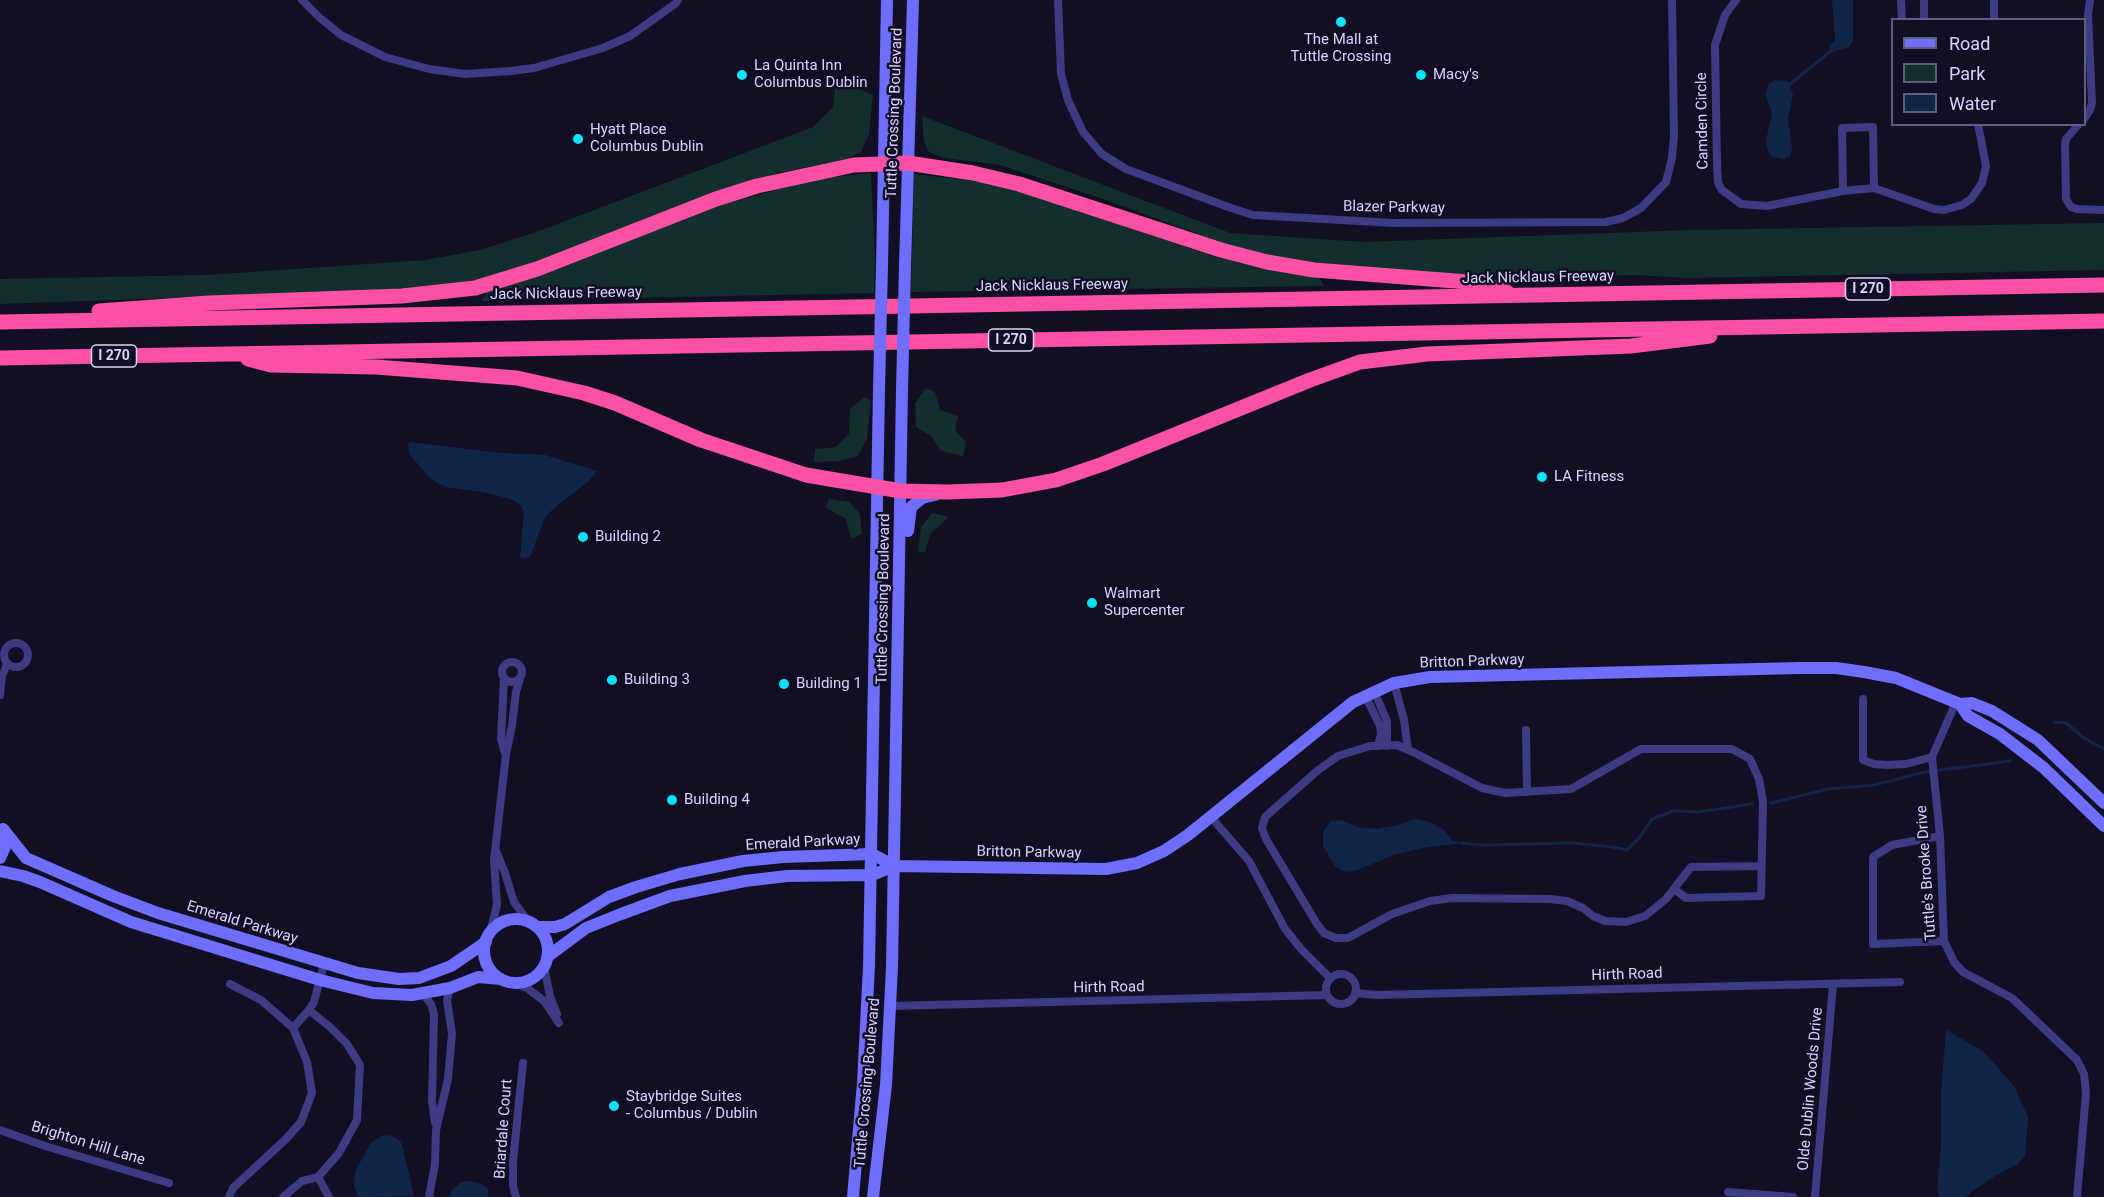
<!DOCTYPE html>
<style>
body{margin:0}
#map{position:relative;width:2104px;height:1197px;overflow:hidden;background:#120f25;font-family:Roboto,sans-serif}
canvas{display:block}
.legend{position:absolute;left:1891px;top:18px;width:195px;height:108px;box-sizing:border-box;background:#120f25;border:2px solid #615d7c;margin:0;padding:8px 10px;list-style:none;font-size:18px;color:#d8d3fe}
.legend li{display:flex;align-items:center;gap:12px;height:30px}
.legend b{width:30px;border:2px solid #615d7c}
</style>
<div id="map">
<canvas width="2104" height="1197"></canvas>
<ul class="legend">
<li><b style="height:8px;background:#6e6dfc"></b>Road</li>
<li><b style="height:16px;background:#122e2d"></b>Park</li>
<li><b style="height:16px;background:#0f2649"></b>Water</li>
</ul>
</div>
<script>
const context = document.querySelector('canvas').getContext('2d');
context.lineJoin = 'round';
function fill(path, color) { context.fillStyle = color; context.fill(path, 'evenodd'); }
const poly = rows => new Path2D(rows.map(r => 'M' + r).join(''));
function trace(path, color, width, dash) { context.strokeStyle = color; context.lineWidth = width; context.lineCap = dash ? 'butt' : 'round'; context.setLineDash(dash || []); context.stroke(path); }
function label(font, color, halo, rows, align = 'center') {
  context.font = font + ' Roboto,sans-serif'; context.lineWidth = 5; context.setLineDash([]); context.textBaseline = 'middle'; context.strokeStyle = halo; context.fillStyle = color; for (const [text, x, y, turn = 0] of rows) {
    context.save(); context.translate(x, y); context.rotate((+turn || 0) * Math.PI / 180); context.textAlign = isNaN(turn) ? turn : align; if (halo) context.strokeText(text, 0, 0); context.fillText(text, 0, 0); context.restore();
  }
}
fill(poly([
 [836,79,873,95,869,134,861,152,847,159,778,173,721,190,527,267,469,283,394,290,0,304,0,279,206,275,426,260,480,250,539,231,813,127,833,107],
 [922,116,1230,233,1364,242,1691,230,2104,223,2104,270,1686,278,1638,275,1487,277,1311,263,1277,258,1223,243,1103,199,1000,165,945,158,929,152,924,142],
 [871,173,875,263,874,293,482,301,488,289,715,207,815,179],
 [914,174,981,182,1025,192,1215,257,1274,271,1319,277,1324,286,911,292],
 [926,388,935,392,940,410,958,416,955,430,966,442,963,456,941,451,931,436,916,427,915,403],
 [864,397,871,400,867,438,858,456,839,461,814,462,815,449,836,447,849,434,850,409],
 [829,499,850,502,860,514,862,534,851,539,846,519,826,508],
 [932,513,949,517,930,534,925,552,918,552,921,527]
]), '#122e2d');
fill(poly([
 [1832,0,1853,0,1853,40,1849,47,1833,52,1829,46,1835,41,1835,37],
 [1775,80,1787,81,1793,94,1788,118,1792,149,1790,156,1784,159,1773,157,1768,152,1766,140,1772,115,1770,106,1767,100,1766,93,1769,84],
 [409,442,500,453,545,455,597,471,589,481,555,507,545,517,530,557,522,558,520,556,524,513,521,506,514,500,488,493,446,487,438,483,431,479,410,455,408,447],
 [1415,819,1430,822,1444,830,1452,840,1462,843,1422,848,1394,855,1355,871,1345,872,1335,866,1323,846,1323,833,1330,821,1342,820,1356,827,1377,829,1398,825],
 [1946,1030,1983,1051,2014,1086,2028,1117,2025,1155,2018,1164,1995,1176,1964,1197,1940,1197,1937,1190,1941,1146,1941,1093],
 [388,1135,398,1139,402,1144,414,1196,358,1197,354,1185,355,1173,358,1166,371,1143,382,1136],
 [468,1181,482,1184,488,1189,489,1197,449,1197,451,1191,461,1182]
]), '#0f2649');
trace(poly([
 [1789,85,1832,50],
 [2054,722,2066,723,2084,738,2104,749],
 [1771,803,1828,789,1874,785,1925,772,2010,761],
 [1462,843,1481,845,1573,843,1612,847,1627,850,1639,838,1652,819,1673,811,1698,812,1752,804]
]), '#0f2649', 3);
trace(poly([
 [302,0,320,18,341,35,385,57,429,69,465,74,511,71,534,68,603,48,630,36,675,4,678,0],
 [1058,0,1061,74,1068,100,1083,132,1102,154,1126,169,1231,208,1253,215,1394,223,1606,222,1623,218,1641,208,1666,182,1672,158,1674,137,1672,0],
 [1736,0,1725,15,1715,45,1717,166,1718,183,1722,190,1741,204,1767,206,1843,191,1874,188,1934,209,1944,210,1962,205,1971,199,1982,183,1986,166,1978,124],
 [1901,0,1902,20],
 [1924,0,1924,20],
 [1994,0,1994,20],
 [2084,119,2090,110,2092,103,2088,15,2090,0],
 [2079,124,2066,139,2065,144,2066,199,2071,207,2077,209,2104,210],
 [1843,191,1842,128,1873,127,1874,188],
 '4 655a12 12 0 1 1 24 0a12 12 0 1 1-24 0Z',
 '502 672a10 10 0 1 1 20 0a10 10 0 1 1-20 0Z',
 [504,678,501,739,505,753],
 [1394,683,1404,720,1408,750],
 [1374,691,1387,721,1387,746],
 [0,695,2,676,7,664],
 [1365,695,1380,726,1381,734,1378,746],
 [1863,699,1863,760,1874,764,1886,765,1906,764,1932,757],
 [1956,702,1932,757,1940,836,1944,941,1954,962,1963,972,2012,998,2077,1060,2084,1074,2086,1093,2077,1197],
 [1526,730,1527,792],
 [1210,816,1249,861,1285,929,1302,950,1330,978],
 [1940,836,1892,845,1873,857,1873,944,1944,941],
 [496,851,505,873,514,902,528,921],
 [1674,889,1686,898,1761,896,1763,802,1759,779,1750,759,1732,749,1641,749,1571,789,1505,793,1482,788,1415,753,1397,745,1370,746,1338,756,1317,771,1265,817,1262,828,1266,839,1317,924,1324,933,1336,938,1348,938,1392,914,1430,901,1452,898,1550,899,1567,901,1583,908,1593,916,1605,921,1626,922,1645,916,1666,899,1691,867,1761,866],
 [490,933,497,905,494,860,506,754,512,726,516,692,520,679],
 [544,967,550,996,557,1014],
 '1326 989a15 15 0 1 1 30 0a15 15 0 1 1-30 0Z',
 [515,983,527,988,544,1001,559,1023],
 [230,984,261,1000,293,1028],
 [1355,993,1377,995,1900,982],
 [423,994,431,1004,434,1014,432,1101,435,1123],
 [891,1006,1327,995],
 [0,1130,45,1146,169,1183],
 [318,1177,329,1197],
 [1728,1192,1793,1197],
 [229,1197,233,1188,286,1139,301,1122,312,1093,307,1062,293,1028,309,1010,314,1002,324,964],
 [283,1197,302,1181,318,1177,339,1153,357,1120,360,1065,347,1044,330,1027,309,1010],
 [429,1197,435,1164,436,1130,448,1079,452,1034,447,1000,450,988],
 [516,1197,513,1186,513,1162,523,1063],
 [1815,1197,1833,984]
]), '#3d3b82', 8);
trace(poly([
 [882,266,887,0],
 [905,266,913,0],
 [908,531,911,507,922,498,935,495],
 [1960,704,1968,716,2000,734,2044,768,2104,826],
 [3,829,26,858,113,896,158,913,358,973,399,979,419,978,451,966,486,942],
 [0,858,5,847,4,830],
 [0,871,23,876,40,882,131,922,320,980,373,993,412,995,450,988,478,977,501,979],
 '484 951a32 32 0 1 1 64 0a32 32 0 1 1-64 0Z',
 [537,927,555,927,565,924,609,897,636,887,680,874,743,861,783,857,872,854,895,866],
 [547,957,586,928,621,914,670,896,745,881,787,876,872,875,895,866,1106,869,1137,863,1164,851,1188,835,1353,702,1394,683,1430,677,1799,668,1836,668,1864,672,1896,678,1960,704,1972,703,1992,711,2038,740,2104,803],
 [853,1197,863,1083,869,966,879,389],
 [873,1197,886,1085,892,967,902,390]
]), '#6e6dfc', 12);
trace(poly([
 [99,311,209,303,402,296,475,288,537,269,716,199,757,186,854,165,908,163,973,173,1019,184,1221,250,1267,262,1314,270,1481,283,1507,292],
 [0,322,2104,285],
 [0,358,2104,321],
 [248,359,271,365,376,367,517,378,584,393,615,403,701,440,806,475,901,491,948,492,1002,490,1056,480,1103,464,1310,380,1360,362,1427,354,1631,346,1710,336]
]), '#fb51a5', 15);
trace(poly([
 [879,389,882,266],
 [902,390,905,266]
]), '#6e6dfc', 12);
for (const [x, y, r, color] of [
 [1341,22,6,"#05e3f8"],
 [742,75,6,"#05e3f8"],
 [1421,75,6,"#05e3f8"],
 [578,139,6,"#05e3f8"],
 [1542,477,6,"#05e3f8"],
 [583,537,6,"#05e3f8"],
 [1092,603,6,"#05e3f8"],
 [612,680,6,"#05e3f8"],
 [784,684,6,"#05e3f8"],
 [672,800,6,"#05e3f8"],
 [614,1106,6,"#05e3f8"]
]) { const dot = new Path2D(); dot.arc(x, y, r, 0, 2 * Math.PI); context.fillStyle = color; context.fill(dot); trace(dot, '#120f25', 2); }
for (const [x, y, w] of [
 [1868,289,45],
 [1011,340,45],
 [114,356,45]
]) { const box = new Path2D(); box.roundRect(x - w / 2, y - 11, w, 22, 4.5); context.fillStyle = '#120f25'; context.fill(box); trace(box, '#d8d3fe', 1.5); }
label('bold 14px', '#d8d3fe', null, [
 ["I 270",1868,289],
 ["I 270",1011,340],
 ["I 270",114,356]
]);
label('15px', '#d8d3fe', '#120f25', [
 ["The Mall at",1341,40,"center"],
 ["Tuttle Crossing",1341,57,"center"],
 ["La Quinta Inn",754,66],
 ["Columbus Dublin",754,83],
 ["Macy's",1433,75],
 ["Hyatt Place",590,130],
 ["Columbus Dublin",590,147],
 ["LA Fitness",1554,477],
 ["Building 2",595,537],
 ["Walmart",1104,594],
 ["Supercenter",1104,611],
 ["Building 3",624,680],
 ["Building 1",796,684],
 ["Building 4",684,800],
 ["Staybridge Suites",626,1097],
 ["- Columbus / Dublin",626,1114]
], 'left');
label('15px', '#d8d3fe', '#120f25', [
 ["Tuttle Crossing Boulevard",895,113,-88],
 ["Camden Circle",1703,121,-91],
 ["Blazer Parkway",1394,208,1],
 ["Jack Nicklaus Freeway",1538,278,-1],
 ["Jack Nicklaus Freeway",1052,286,-1],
 ["Jack Nicklaus Freeway",566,294,-1],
 ["Tuttle Crossing Boulevard",884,599,-89],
 ["Britton Parkway",1472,662,-2],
 ["Emerald Parkway",803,843,-3],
 ["Britton Parkway",1029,853,1],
 ["Tuttle's Brooke Drive",1927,873,-94],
 ["Emerald Parkway",242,923,17],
 ["Hirth Road",1627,975,-2],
 ["Hirth Road",1109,988,-1],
 ["Tuttle Crossing Boulevard",868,1083,-85],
 ["Olde Dublin Woods Drive",1811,1089,-85],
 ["Briardale Court",504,1129,-86],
 ["Brighton Hill Lane",88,1144,17]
]);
</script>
